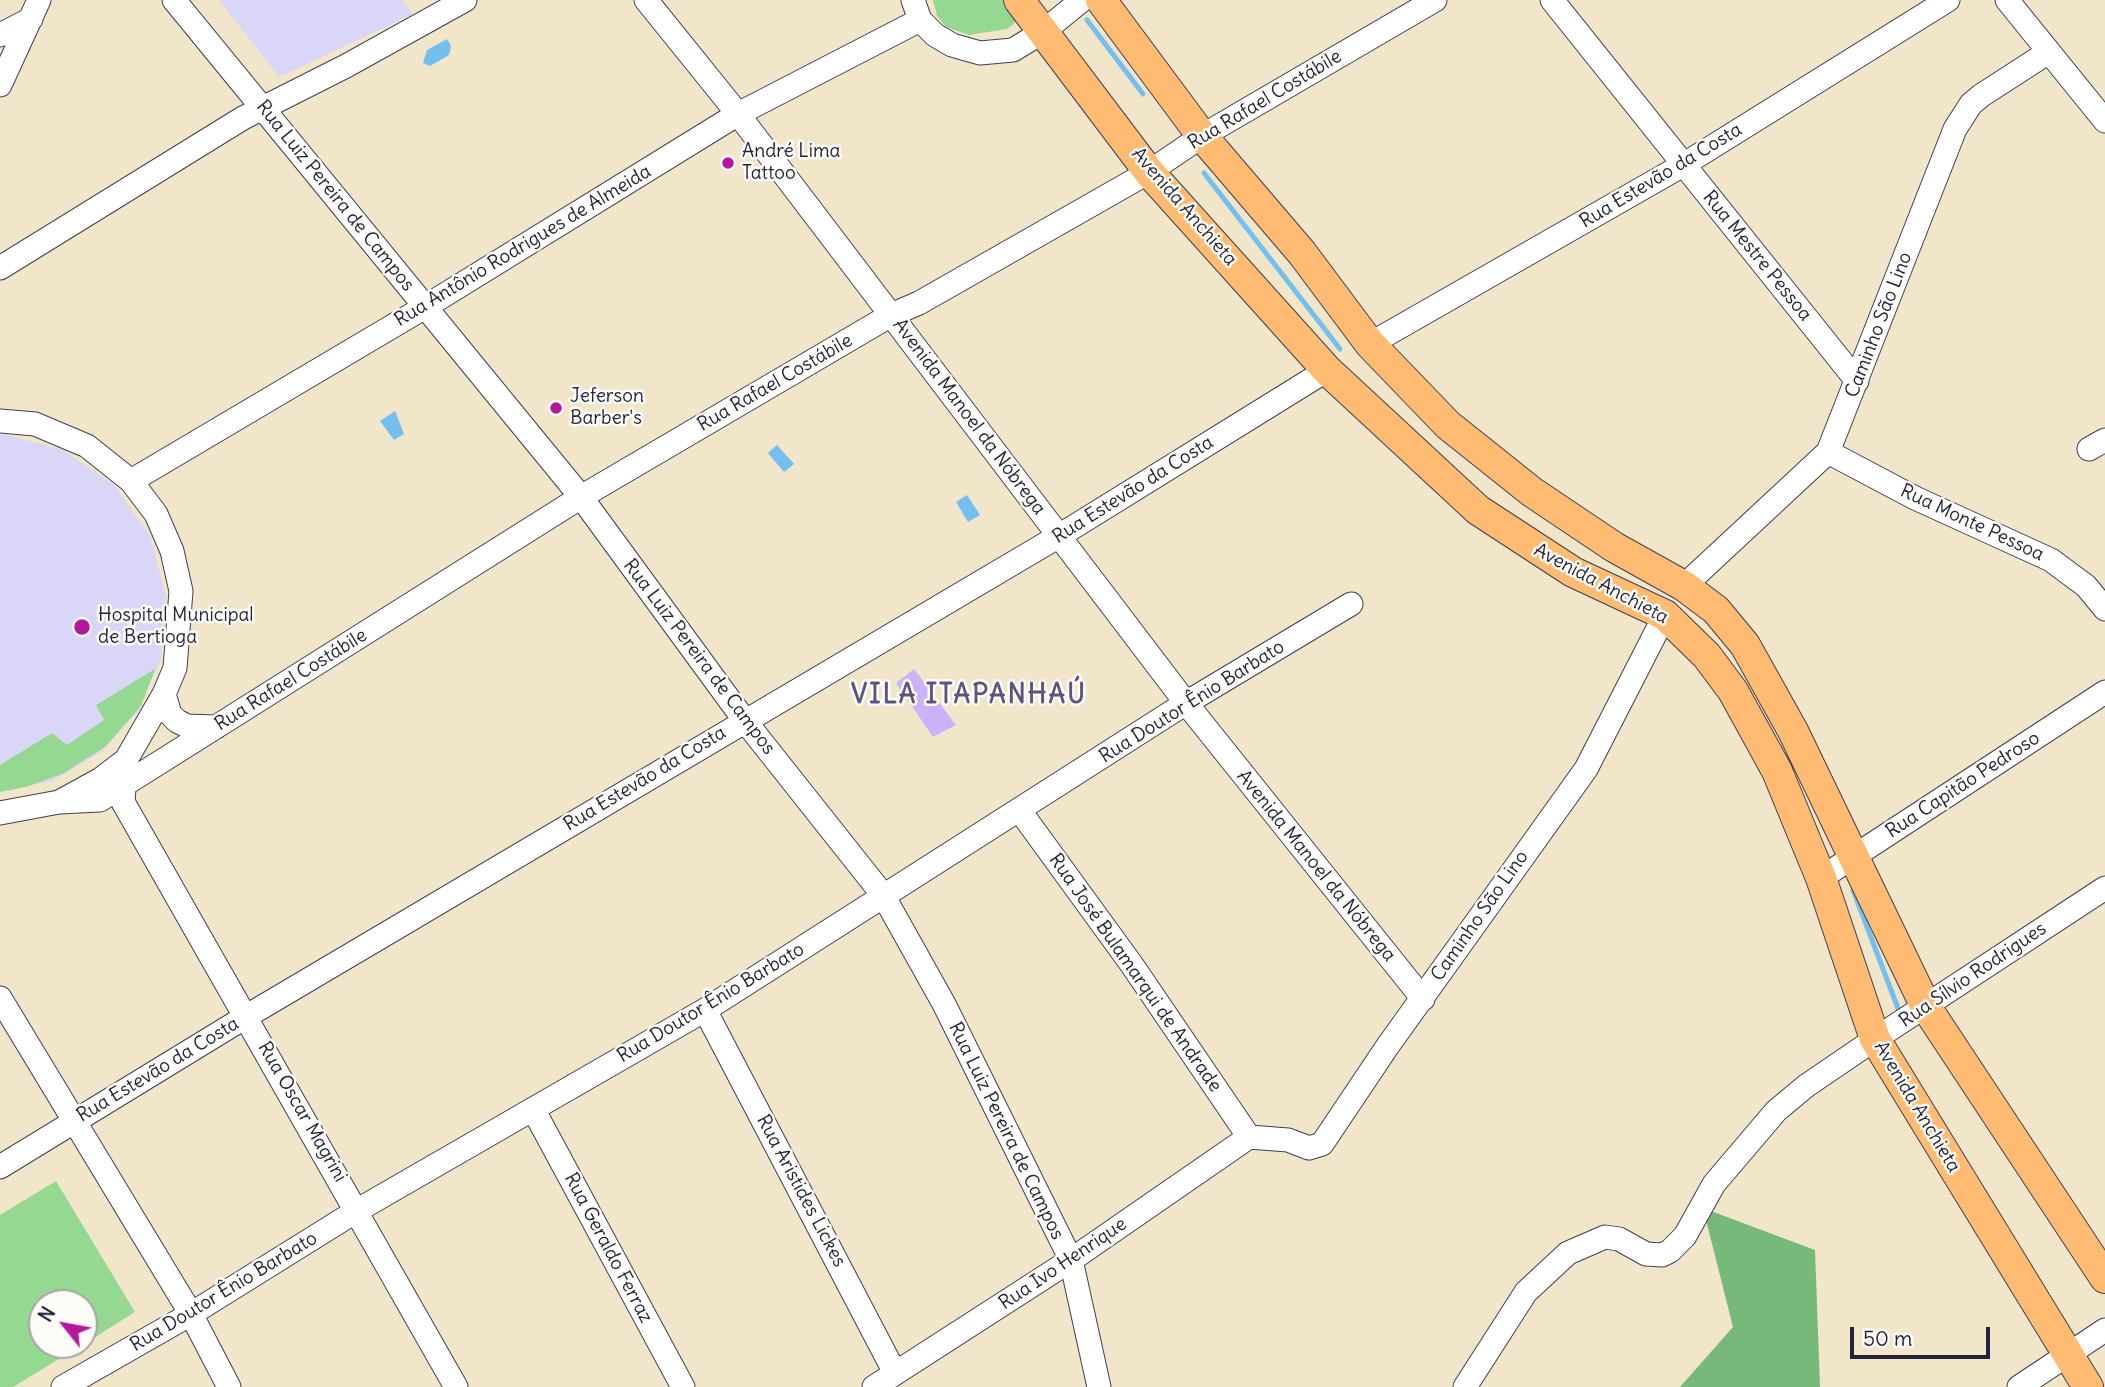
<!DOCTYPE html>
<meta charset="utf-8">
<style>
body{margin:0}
#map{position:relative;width:2105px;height:1387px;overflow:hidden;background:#f1e5ca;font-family:Delius,sans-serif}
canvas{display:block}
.north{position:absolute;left:28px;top:1289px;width:70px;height:70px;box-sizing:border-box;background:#fdfcf7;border:2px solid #a5a5ac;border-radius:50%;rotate:301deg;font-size:19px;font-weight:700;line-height:28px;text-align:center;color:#22223b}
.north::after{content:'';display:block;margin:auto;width:24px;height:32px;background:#b5179e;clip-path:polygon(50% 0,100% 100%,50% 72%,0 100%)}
.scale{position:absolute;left:1850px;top:1327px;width:140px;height:32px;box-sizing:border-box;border:4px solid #22223b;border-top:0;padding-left:9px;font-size:21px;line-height:24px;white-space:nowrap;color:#22223b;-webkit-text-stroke:5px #fdfcf7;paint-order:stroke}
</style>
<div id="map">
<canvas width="2105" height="1387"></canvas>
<div class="north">N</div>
<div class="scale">50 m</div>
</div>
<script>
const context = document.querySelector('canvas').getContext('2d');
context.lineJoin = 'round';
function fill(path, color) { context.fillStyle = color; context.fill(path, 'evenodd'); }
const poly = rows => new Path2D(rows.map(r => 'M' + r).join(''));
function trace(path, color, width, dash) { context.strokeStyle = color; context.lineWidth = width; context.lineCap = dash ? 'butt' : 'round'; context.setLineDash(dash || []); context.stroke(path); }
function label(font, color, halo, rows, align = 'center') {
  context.font = font + ' Delius,sans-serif'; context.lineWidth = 5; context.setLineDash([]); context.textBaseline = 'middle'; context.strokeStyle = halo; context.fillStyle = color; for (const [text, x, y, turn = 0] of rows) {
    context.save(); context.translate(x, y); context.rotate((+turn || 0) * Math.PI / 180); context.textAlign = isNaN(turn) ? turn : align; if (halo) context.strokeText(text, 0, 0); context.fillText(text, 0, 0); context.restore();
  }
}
fill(poly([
 [219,0,402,0,413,14,279,77],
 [3,434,63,450,114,485,150,536,166,596,161,658,139,710,101,752,52,781,0,791,0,435]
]), '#dad6f7');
fill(poly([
 [933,0,1003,0,1018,20,1007,29,969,35,946,27,937,16],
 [155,669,141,706,105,747,62,774,26,787,0,792,0,765,52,733,67,745,104,720,96,705],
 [56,1181,135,1312,84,1344,84,1303,42,1303,42,1345,82,1345,13,1387,0,1387,0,1215]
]), '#94d891');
fill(poly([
 [1703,1208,1815,1250,1820,1387,1680,1387,1733,1327]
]), '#77b87b');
fill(poly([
 [447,39,451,46,449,55,430,66,423,63,427,50],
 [395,411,404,434,394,440,380,421],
 [777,445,794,464,784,472,768,453],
 [967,495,980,515,968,522,956,502]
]), '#73bfed');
trace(poly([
 [1087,20,1143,94],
 [1204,173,1340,349],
 [1853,890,1899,1011]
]), '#73bfed', 5);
fill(poly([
 [914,669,956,725,933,737,896,683]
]), '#ccb1fb');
const minor = poly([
 [174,0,581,497,745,721,883,895,944,1004,1071,1260,1099,1387],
 [646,0,738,114,1186,703,1423,999],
 [913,0,920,20,935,35,952,45,980,53,1013,50,1044,31,1082,0],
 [1552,0,1857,381],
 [2007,0,2105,121],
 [0,35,31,19],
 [0,85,39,0],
 [0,268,243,118,346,66,465,0],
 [1370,344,1683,165,1948,0],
 [0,421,35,424,87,446,131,481,156,514,172,551,181,591,175,668,164,694,126,760,101,779,59,802,0,813],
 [2089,449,2105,440],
 [1828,452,1915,498,2051,560,2086,586,2105,609],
 [131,481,425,307,738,114,920,20],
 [1684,586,1828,452,1955,129,1971,104,1982,95,2047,53],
 [164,694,170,714,177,721,187,726,216,727],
 [126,760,123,802,456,1387],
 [59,802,100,800,581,497,891,315,919,303,1149,172,1202,136,1435,0],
 [1020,811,1132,965,1249,1137],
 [1821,878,2105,692],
 [0,998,191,1314,229,1387],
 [705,1010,895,1373],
 [533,1109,683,1387],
 [1249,1137,1288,1140,1309,1148,1322,1144,1387,1047,1586,769,1665,615],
 [0,1167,247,1016,1059,536,1327,370],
 [63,1387,191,1314,358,1210,705,1010,1186,703,1351,604],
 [874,1387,1071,1260,1249,1137],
 [1465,1387,1526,1292,1568,1253,1605,1237,1619,1239,1646,1254,1662,1255,1670,1251,1685,1236,1714,1184,1776,1111,1806,1086,1875,1039,2105,888],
 [2019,1387,2105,1330]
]);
const major = poly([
 [1019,0,1149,172,1327,370,1478,510,1573,572,1665,615,1707,656,1733,691,1777,771,1821,878,1875,1039,2088,1387],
 [1101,0,1202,136,1302,253,1370,344,1448,425,1532,492,1614,547,1684,586,1716,610,1745,645,1793,731,1926,1007,2105,1278]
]);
trace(minor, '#413f50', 25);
trace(major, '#413f50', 32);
trace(minor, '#fff', 23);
trace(major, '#ffbb71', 30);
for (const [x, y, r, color] of [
 [728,163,7,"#b5179e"],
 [556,408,7,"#b5179e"],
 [82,627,9,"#b5179e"]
]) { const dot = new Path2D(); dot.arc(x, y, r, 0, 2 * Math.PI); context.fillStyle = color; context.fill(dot); trace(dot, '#fdfcf7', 2.5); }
label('19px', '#22223b', '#fdfcf7', [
 ["Rua Rafael Costábile",1265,100,-31],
 ["Rua Estevão da Costa",1661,176,-31],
 ["Rua Luiz Pereira de Campos",335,196,51],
 ["Avenida Anchieta",1184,207,49],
 ["Rua Antônio Rodrigues de Almeida",523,246,-31],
 ["Rua Mestre Pessoa",1757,256,51],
 ["Caminho São Lino",1879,325,-69],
 ["Rua Rafael Costábile",775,383,-30],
 ["Avenida Manoel da Nóbrega",969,417,53],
 ["Rua Estevão da Costa",1133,490,-32],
 ["Rua Monte Pessoa",1972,523,25],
 ["Avenida Anchieta",1601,584,28],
 ["Rua Luiz Pereira de Campos",699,657,53],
 ["Rua Rafael Costábile",291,680,-32],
 ["Rua Doutor Ênio Barbato",1192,702,-32],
 ["Rua Estevão da Costa",645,779,-31],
 ["Rua Capitão Pedroso",1963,785,-33],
 ["Avenida Manoel da Nóbrega",1316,866,51],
 ["Caminho São Lino",1480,916,-55],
 ["Rua José Bulamarqui de Andrade",1135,973,55],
 ["Rua Sílvio Rodrigues",1973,975,-34],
 ["Rua Doutor Ênio Barbato",711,1003,-31],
 ["Rua Estevão da Costa",158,1070,-31],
 ["Avenida Anchieta",1917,1107,59],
 ["Rua Oscar Magrini",302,1112,60],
 ["Rua Luiz Pereira de Campos",1006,1131,64],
 ["Rua Aristides Lickes",801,1191,62],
 ["Rua Geraldo Ferraz",608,1248,62],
 ["Rua Ivo Henrique",1063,1264,-34],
 ["Rua Doutor Ênio Barbato",224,1292,-31]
]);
label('19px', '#22223b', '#fdfcf7', [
 ["André Lima",742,152],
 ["Tattoo",742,174],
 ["Jeferson",570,397],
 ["Barber's",570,419],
 ["Hospital Municipal",98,616],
 ["de Bertioga",98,638]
], 'left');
context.letterSpacing = '2px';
label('bold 26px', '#5e547e', '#fdfcf7', [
 ["VILA ITAPANHAÚ",969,696]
]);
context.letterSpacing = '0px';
</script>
